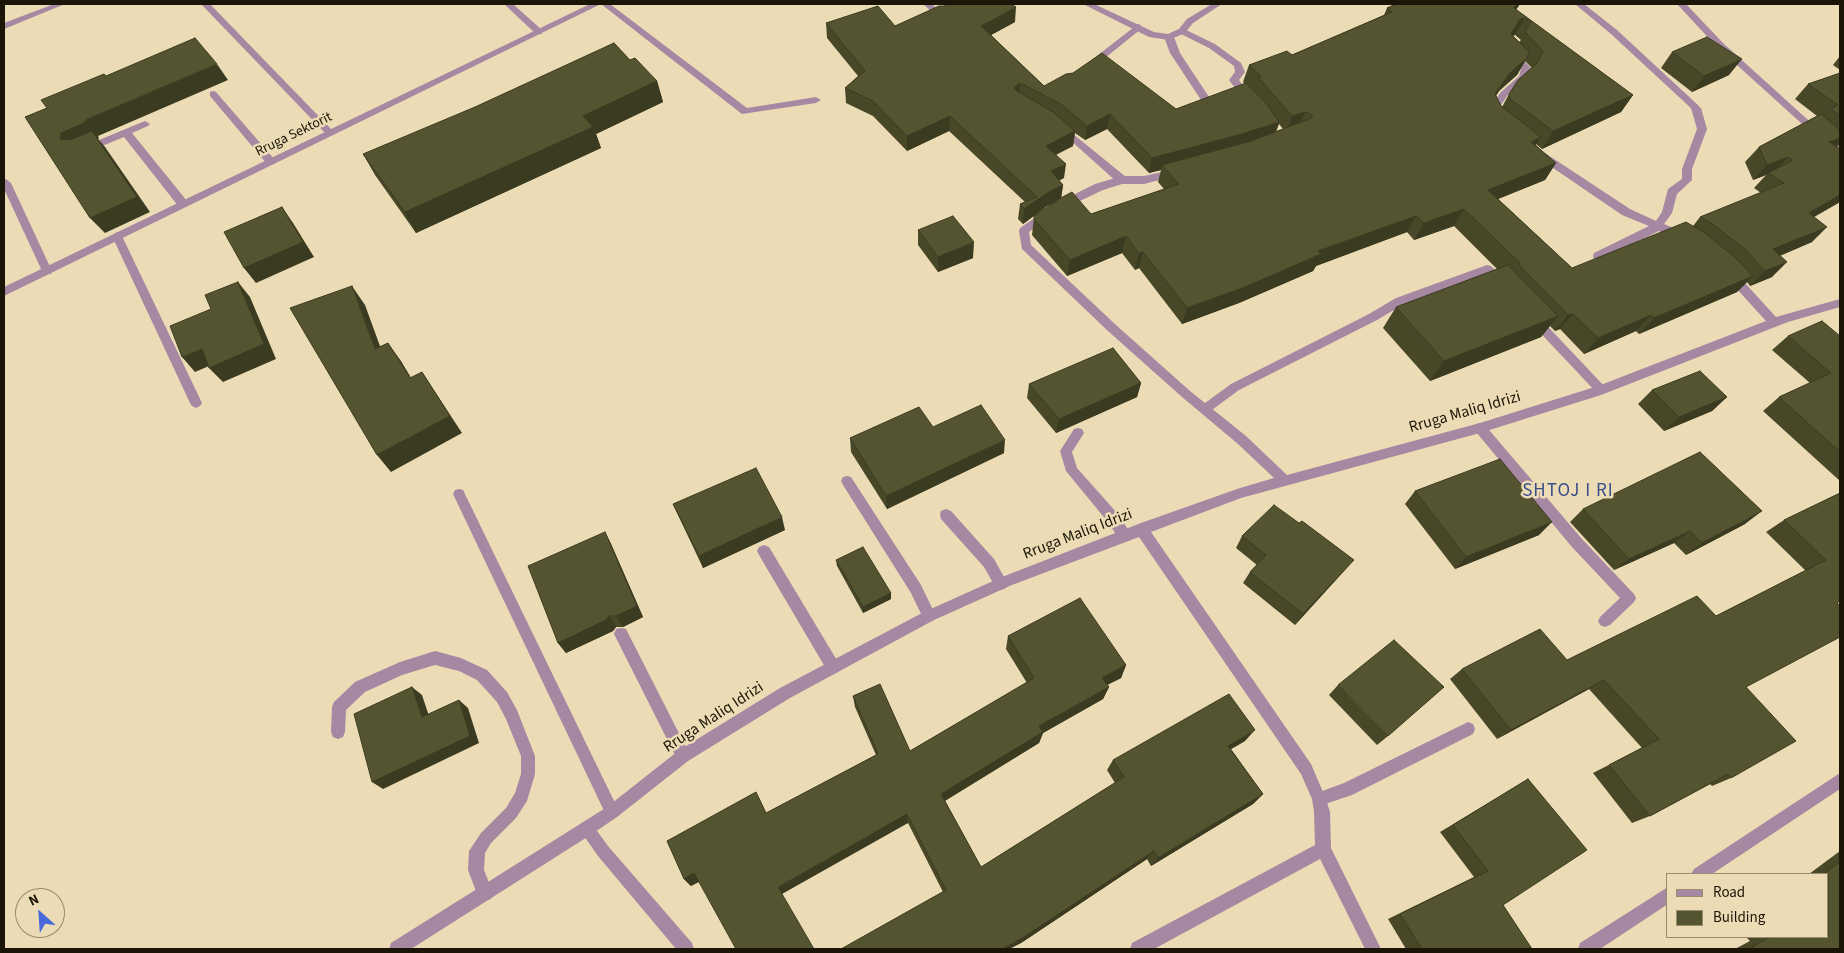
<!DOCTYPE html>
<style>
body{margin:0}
#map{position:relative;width:1844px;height:953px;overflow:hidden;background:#ecdcb5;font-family:"Source Sans 3",sans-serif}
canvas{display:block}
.frame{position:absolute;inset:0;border:5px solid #1a1506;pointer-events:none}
.legend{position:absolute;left:1666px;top:873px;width:162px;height:65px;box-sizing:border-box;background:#ecdcb5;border:1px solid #988c6f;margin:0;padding:6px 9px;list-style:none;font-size:15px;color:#1a1506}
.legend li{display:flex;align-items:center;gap:10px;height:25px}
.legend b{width:25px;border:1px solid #988c6f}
.north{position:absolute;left:15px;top:888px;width:50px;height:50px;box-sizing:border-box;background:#ecdcb5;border:1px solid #988c6f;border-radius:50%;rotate:334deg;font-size:14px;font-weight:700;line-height:20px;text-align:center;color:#1a1506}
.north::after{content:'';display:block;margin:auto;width:18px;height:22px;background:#4968dc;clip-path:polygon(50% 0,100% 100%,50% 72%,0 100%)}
</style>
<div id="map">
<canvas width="1844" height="953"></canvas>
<div class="frame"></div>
<ul class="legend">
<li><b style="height:6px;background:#a688a3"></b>Road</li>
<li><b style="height:14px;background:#545430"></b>Building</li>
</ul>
<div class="north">N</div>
</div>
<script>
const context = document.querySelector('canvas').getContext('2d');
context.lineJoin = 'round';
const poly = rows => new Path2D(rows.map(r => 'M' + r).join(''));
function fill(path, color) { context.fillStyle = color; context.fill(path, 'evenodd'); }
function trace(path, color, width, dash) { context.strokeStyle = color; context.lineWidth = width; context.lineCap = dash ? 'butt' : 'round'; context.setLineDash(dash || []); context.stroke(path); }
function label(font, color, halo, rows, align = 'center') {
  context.font = font + ' "Source Sans 3",sans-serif'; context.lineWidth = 5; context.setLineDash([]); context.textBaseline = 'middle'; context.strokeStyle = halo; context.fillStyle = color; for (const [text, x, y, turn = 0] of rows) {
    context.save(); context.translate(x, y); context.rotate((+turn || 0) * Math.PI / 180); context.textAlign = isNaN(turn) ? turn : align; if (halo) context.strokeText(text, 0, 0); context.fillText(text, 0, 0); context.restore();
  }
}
fill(poly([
 [54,4,65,4,4,29,4,23,54,4],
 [504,4,513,4,542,30,542,34,536,34,504,4],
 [601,4,610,4,747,108,816,97,821,100,816,103,742,114,601,4],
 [923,4,932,4,947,17,943,20,940,19,923,4],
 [1575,4,1584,4,1617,30,1699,106,1699,110,1693,110,1611,34,1575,4],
 [1138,24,1141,25,1141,29,1095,66,1089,66,1089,62,1138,24],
 [1182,28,1215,44,1241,63,1245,72,1239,80,1252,98,1250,100,1244,100,1229,80,1235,72,1234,66,1209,48,1179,33,1179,29,1182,28],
 [1169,34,1174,37,1180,53,1211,100,1199,113,1193,113,1191,111,1201,100,1170,53,1164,37,1169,34],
 [213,91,216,92,275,160,275,164,267,164,210,96,210,92,213,91],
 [145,121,150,124,148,126,132,133,187,201,188,204,187,207,179,207,124,137,90,151,82,151,81,149,82,147,145,121],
 [1062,125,1126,177,1126,183,1118,183,1059,130,1059,126,1062,125],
 [1175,169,1179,171,1179,175,1144,184,1139,180,1140,177,1175,169],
 [6,179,11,183,52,271,51,274,43,274,42,271,4,189,4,180,6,179],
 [117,232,122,236,202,403,200,406,196,408,192,406,190,403,112,236,117,232],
 [1487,265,1491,266,1506,281,1508,284,1506,287,1498,287,1485,274,1404,304,1377,320,1239,390,1209,412,1201,412,1199,409,1201,406,1231,384,1369,314,1396,298,1487,265],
 [1534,315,1538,316,1605,387,1607,390,1605,393,1597,393,1530,322,1528,319,1534,315],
 [1480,423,1484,424,1582,539,1634,594,1636,598,1634,602,1610,625,1605,627,1600,625,1598,621,1600,617,1620,598,1572,547,1476,432,1474,428,1476,424,1480,423],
 [1078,428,1082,429,1084,433,1072,452,1077,468,1117,513,1130,532,1131,536,1130,540,1125,542,1120,540,1107,521,1066,471,1060,451,1074,429,1078,428],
 [847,476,851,477,921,585,936,616,934,620,929,622,924,620,911,593,843,485,841,481,843,477,847,476],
 [459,489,463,490,617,807,620,812,617,817,612,820,607,817,453,494,455,490,459,489],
 [946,509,951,511,994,559,1008,584,1006,588,1001,590,996,588,984,567,941,519,940,515,941,511,946,509],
 [764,545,769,547,838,662,840,667,838,672,833,674,828,672,759,555,757,551,759,547,764,545],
 [621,628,626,629,688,751,690,756,688,761,683,763,678,761,614,634,616,629,621,628],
 [435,651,461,658,487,670,507,692,517,710,535,756,535,774,527,801,516,818,491,843,485,853,484,870,493,893,491,899,485,901,479,899,468,870,469,851,481,833,506,808,515,793,521,774,521,756,506,719,497,702,477,680,459,671,435,665,402,675,365,692,346,710,345,732,343,737,338,739,333,737,331,732,332,707,334,702,355,682,400,662,435,651],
 [1468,722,1473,724,1475,729,1473,734,1352,795,1319,806,1314,804,1312,799,1314,794,1344,783,1468,722],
 [587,821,592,824,608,846,692,943,694,949,676,949,598,856,579,829,582,824,587,821]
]), '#a688a3');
fill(poly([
 [201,4,210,4,333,131,333,135,327,135,201,4],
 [1083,4,1094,4,1154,32,1168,34,1179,29,1187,19,1212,4,1222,4,1193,23,1185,33,1169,40,1149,37,1083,4],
 [1677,4,1686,4,1723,43,1807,119,1840,145,1840,153,1836,152,1801,123,1717,47,1677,4],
 [1512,51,1515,52,1531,68,1526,79,1507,96,1497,111,1499,116,1497,118,1491,118,1487,111,1501,92,1519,76,1521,69,1507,54,1512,51],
 [1696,105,1701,108,1707,129,1692,169,1692,180,1677,194,1672,213,1664,224,1685,233,1686,236,1685,239,1677,239,1659,231,1602,259,1594,259,1593,256,1594,253,1649,226,1622,215,1537,157,1537,153,1545,153,1630,209,1656,221,1662,212,1668,189,1682,179,1682,169,1697,129,1691,108,1696,105],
 [1122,176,1144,176,1149,180,1144,184,1122,184,1103,190,1063,209,1058,205,1059,202,1095,184,1122,176],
 [1045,211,1050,215,1029,232,1031,245,1116,325,1190,391,1246,436,1287,475,1480,423,1598,386,1766,321,1726,277,1725,274,1726,271,1730,270,1734,271,1776,317,1840,299,1840,307,1788,322,1601,395,1480,433,1241,498,1151,532,1311,764,1326,799,1330,812,1331,848,1381,949,1365,949,1320,859,1154,949,1130,949,1132,943,1315,845,1314,812,1312,799,1301,774,1139,537,1012,585,934,620,790,698,688,761,617,817,592,834,411,949,389,949,391,943,607,807,678,751,780,688,924,612,1002,577,1141,523,1240,488,1274,478,1238,444,1182,397,1108,331,1022,249,1019,231,1020,228,1045,211],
 [1840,773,1840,789,1712,874,1691,874,1694,869,1840,773],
 [1668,887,1668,904,1600,949,1578,949,1580,943,1668,887]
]), '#a688a3');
fill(poly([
 [590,4,601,4,4,296,4,287,590,4]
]), '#a688a3');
fill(poly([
 [1396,4,1520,4,1516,10,1633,95,1621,112,1542,149,1536,144,1536,145,1556,163,1545,180,1498,199,1572,268,1693,226,1700,217,1761,193,1754,188,1766,175,1753,180,1745,162,1759,147,1817,116,1795,99,1808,84,1840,73,1840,143,1837,147,1840,202,1814,217,1812,242,1780,256,1772,277,1750,286,1747,282,1737,292,1639,334,1636,331,1584,354,1560,329,1555,331,1550,326,1541,337,1430,381,1383,328,1396,307,1497,269,1454,226,1414,240,1407,232,1316,266,1313,271,1239,303,1182,324,1139,268,1135,270,1122,253,1067,276,1032,235,1034,216,1053,204,1047,206,1023,224,1018,219,1020,204,1025,202,949,131,907,151,873,116,846,103,845,88,858,76,827,38,826,23,895,26,1015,22,991,35,1044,86,1176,109,1245,84,1243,82,1249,65,1292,55,1384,15,1387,8],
 [1515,35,1521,40,1519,42,1513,36],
 [1525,61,1532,68,1509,94,1502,107,1496,96,1499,91,1517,75],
 [1279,124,1283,129,1276,132],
 [1107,129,1149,173,1161,170,1158,182,1164,189,1091,214,1061,198,1063,185,1059,180,1064,178,1056,155,1073,146,1075,133,1085,140],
 [1672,52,1729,75,1692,92,1661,68],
 [1840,56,1840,70,1833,65],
 [630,60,657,81,663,102,596,134,601,148,416,233,375,175,363,154],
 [918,230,973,258,938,272,918,245],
 [1788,336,1840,336,1840,481,1763,411,1779,397,1810,383,1772,350],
 [1141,383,1137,397,1056,433,1027,398,1029,384],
 [1652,390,1727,397,1712,411,1664,431,1638,404],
 [933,427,1004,453,887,509,851,452,850,438],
 [1415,491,1539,535,1455,569,1405,504],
 [1840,493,1837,603,1746,687,1731,778,1712,786,1710,784,1650,816,1632,823,1593,773,1642,748,1589,689,1497,739,1450,679,1462,669,1567,660,1716,616,1806,571,1766,532,1784,520],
 [673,504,785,530,703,568,679,517],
 [1583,509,1745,524,1686,555,1674,543,1614,570,1570,522],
 [605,532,611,544,643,617,623,627,616,627,613,631,566,653,558,643],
 [1242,536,1344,571,1295,625,1243,583,1250,572,1257,565,1236,548],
 [836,560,891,593,891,599,863,613,837,566],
 [1008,636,1126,665,1121,678,1107,685,1109,687,1103,699,1043,733,1039,743,945,801,981,867,1115,783,1107,770,1113,760,1245,741,1231,749,1263,794,1253,804,1151,866,1147,859,1021,943,1009,949,841,949,943,892,908,823,699,882,691,886,684,879,767,813,876,755,855,707,853,696,910,751,1027,683,1006,649],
 [1338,685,1388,736,1377,745,1329,695],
 [1528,779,1503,905,1532,949,1406,949,1388,919,1474,877,1440,832],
 [1840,851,1840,949,1735,949,1750,941,1746,937,1828,937,1828,874,1809,874]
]), '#484829');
fill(poly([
 [1517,4,1520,4,1504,26,1514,8],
 [1016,7,1015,22,980,41,981,26],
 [1525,18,1515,35,1510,36,1511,34,1520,19],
 [1527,58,1517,75,1499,91,1485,112,1495,94,1509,74],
 [1742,59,1729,75,1692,92,1704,76],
 [217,64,228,80,98,136,99,138,98,139,105,147,150,212,105,233,90,218,74,149,60,139,61,133,85,120],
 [657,81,663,102,596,134,601,148,416,233,405,212,583,116],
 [1020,83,1019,98,1014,88],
 [1633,95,1621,112,1542,149,1553,131],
 [1305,112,1298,129,1286,133,1292,116],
 [1110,114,1107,129,1085,140,1087,126],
 [950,116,949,131,907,151,907,136],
 [1279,122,1274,137,1162,165,1161,170,1149,173,1152,158],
 [1075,131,1073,146,1044,160,1046,146],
 [1541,137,1530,154,1531,142],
 [1840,138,1840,143,1832,152,1829,142],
 [1788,157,1774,172,1768,173,1766,175,1753,180,1767,165],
 [1556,163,1545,180,1478,207,1488,190],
 [1066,164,1064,178,1049,186,1051,171],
 [1063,185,1061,199,1047,206,1023,224,1024,209,1049,192],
 [1840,195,1840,202,1794,228,1809,213],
 [282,207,293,223,314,257,256,283,244,268],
 [1464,209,1454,226,1414,240,1424,223],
 [1416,216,1407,232,1316,266,1313,271,1239,303,1182,324,1187,308,1318,251],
 [1827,227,1812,242,1758,264,1773,249],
 [1126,236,1122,253,1067,276,1070,260],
 [974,242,973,258,938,272,938,257],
 [1143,252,1139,268,1135,270,1139,253],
 [1787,262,1772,277,1750,286,1765,271],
 [1753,276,1737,292,1639,334,1654,318],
 [238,282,250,297,276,359,223,382,209,368],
 [352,286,365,305,388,368,375,349],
 [1573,314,1560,329,1555,331,1568,315],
 [1651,315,1636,331,1584,354,1598,338],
 [1558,316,1541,337,1430,381,1444,361],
 [388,343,401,361,422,396,410,378],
 [202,349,216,363,195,372,182,357],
 [422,372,462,433,391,472,377,455],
 [1141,383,1137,397,1056,433,1059,419],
 [1727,397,1712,411,1664,431,1679,417],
 [1005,440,1004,453,887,509,886,496],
 [1762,511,1745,524,1686,555,1702,543],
 [782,517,785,530,703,568,699,556],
 [1552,522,1539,535,1455,569,1466,557],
 [1690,531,1674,543,1614,570,1629,559],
 [605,532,611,544,643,617,623,627,616,616],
 [1354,560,1344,571,1295,625,1303,614],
 [891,593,891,599,863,613,863,607],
 [609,616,616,627,613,631,566,653,558,643],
 [1126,665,1121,678,1097,690,1102,678],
 [1604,680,1589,689,1497,739,1511,730],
 [412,687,422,695,432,725,422,717],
 [1109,687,1103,699,1043,733,1039,743,941,803,941,794,1039,726],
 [459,700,468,708,479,743,383,789,372,782],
 [1255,730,1245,741,1219,756,1228,746],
 [1263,794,1253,804,1151,866,1158,858],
 [907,814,908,823,782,894,778,887],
 [1154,851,1147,859,1021,943,1009,949,1003,949],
 [694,873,701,880,691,886,684,879]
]), '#3b3b22');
const building = poly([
 [947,4,1011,4,1016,7,981,26,1044,86,1066,74,1073,73,1102,53,1176,109,1246,83,1267,104,1279,122,1242,134,1152,158,1110,114,1087,126,1061,104,1020,83,1014,88,1017,91,1053,112,1075,131,1046,146,1066,164,1051,171,1063,185,1049,192,1024,209,1020,204,1037,197,950,116,907,136,873,101,845,88,865,71,826,23,878,6,895,26,939,6,944,6,947,4],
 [1396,4,1517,4,1514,8,1633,95,1553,131,1511,100,1509,94,1518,80,1537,63,1543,51,1525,32,1531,22,1525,18,1520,19,1511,34,1529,52,1527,58,1509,74,1495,94,1501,106,1541,137,1531,142,1556,163,1488,190,1572,268,1686,222,1705,233,1737,259,1753,276,1654,318,1651,315,1598,338,1573,314,1568,315,1519,265,1521,264,1464,209,1424,223,1416,216,1318,251,1321,254,1245,287,1187,308,1143,252,1139,253,1126,236,1070,260,1034,219,1034,216,1059,199,1072,192,1091,214,1179,184,1162,165,1251,141,1312,118,1312,115,1305,112,1292,116,1258,77,1261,76,1249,65,1287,51,1292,55,1392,12,1387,8,1396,4],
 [1707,37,1742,59,1704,76,1672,52,1707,37],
 [195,38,217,64,85,120,86,122,61,133,60,139,70,140,92,131,137,197,90,218,25,117,47,108,41,100,104,74,106,76,195,38],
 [614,43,630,60,635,58,657,81,583,116,593,127,405,212,363,154,475,107,614,43],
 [1840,73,1840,116,1831,109,1838,105,1808,84,1840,73],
 [1821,114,1840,130,1840,138,1829,142,1840,149,1840,195,1809,213,1827,227,1773,249,1787,262,1765,271,1747,251,1714,225,1700,217,1784,183,1768,173,1793,160,1788,157,1767,165,1759,147,1821,114],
 [282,207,303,242,244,268,224,232,282,207],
 [953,216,974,242,938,257,918,230,953,216],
 [1508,265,1558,316,1444,361,1396,307,1508,265],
 [238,282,264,344,209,368,202,349,182,357,170,326,211,309,205,295,238,282],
 [352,286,375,349,388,343,410,378,422,372,450,416,377,455,290,308,352,286],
 [1822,321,1840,336,1840,452,1779,397,1831,373,1788,336,1822,321],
 [1113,348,1141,383,1059,419,1029,384,1113,348],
 [1700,371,1727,397,1679,417,1652,390,1700,371],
 [981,405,1005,440,886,496,850,438,919,407,933,427,981,405],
 [1700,452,1762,511,1702,543,1690,531,1629,559,1583,509,1700,452],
 [1500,459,1552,522,1466,557,1415,491,1500,459],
 [756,468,782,517,699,556,673,504,756,468],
 [1840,493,1840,601,1837,603,1840,606,1840,637,1746,687,1796,741,1731,778,1728,774,1650,816,1609,765,1659,739,1604,680,1511,730,1462,669,1540,629,1567,660,1697,596,1716,616,1826,560,1784,520,1840,493],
 [1274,505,1299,523,1302,521,1354,560,1303,614,1250,572,1266,555,1242,536,1274,505],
 [605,532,637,606,616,616,609,616,606,620,558,643,528,566,605,532],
 [863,547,891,593,863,607,836,560,863,547],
 [1080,598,1126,665,1102,678,1109,687,1039,726,1043,732,941,794,981,867,1124,777,1113,760,1229,694,1255,730,1228,746,1263,794,1158,858,1154,851,1024,937,1003,949,841,949,946,890,907,814,778,887,814,949,736,949,694,873,684,879,667,841,756,792,766,813,878,754,853,696,880,684,910,751,1034,678,1008,636,1080,598],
 [1394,640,1444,687,1388,736,1338,685,1394,640],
 [412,687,422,717,459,700,470,736,372,782,354,714,412,687],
 [1528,779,1587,850,1503,905,1532,949,1422,949,1400,914,1488,871,1453,825,1528,779],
 [1840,862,1840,949,1749,949,1770,937,1828,937,1828,874,1824,874,1840,862]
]);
fill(building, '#545430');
trace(building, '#3b3b22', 1);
label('14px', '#1a1506', '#ecdcb5', [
 ["Rruga Sektorit",294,135,-26]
]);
label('16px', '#1a1506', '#ecdcb5', [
 ["Rruga Maliq Idrizi",1465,413,-16],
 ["Rruga Maliq Idrizi",1078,535,-21],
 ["Rruga Maliq Idrizi",714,718,-33]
]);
context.letterSpacing = '1px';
label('19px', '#3b4f89', '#ecdcb5', [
 ["SHTOJ I RI",1568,492]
]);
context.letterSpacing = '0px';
</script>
